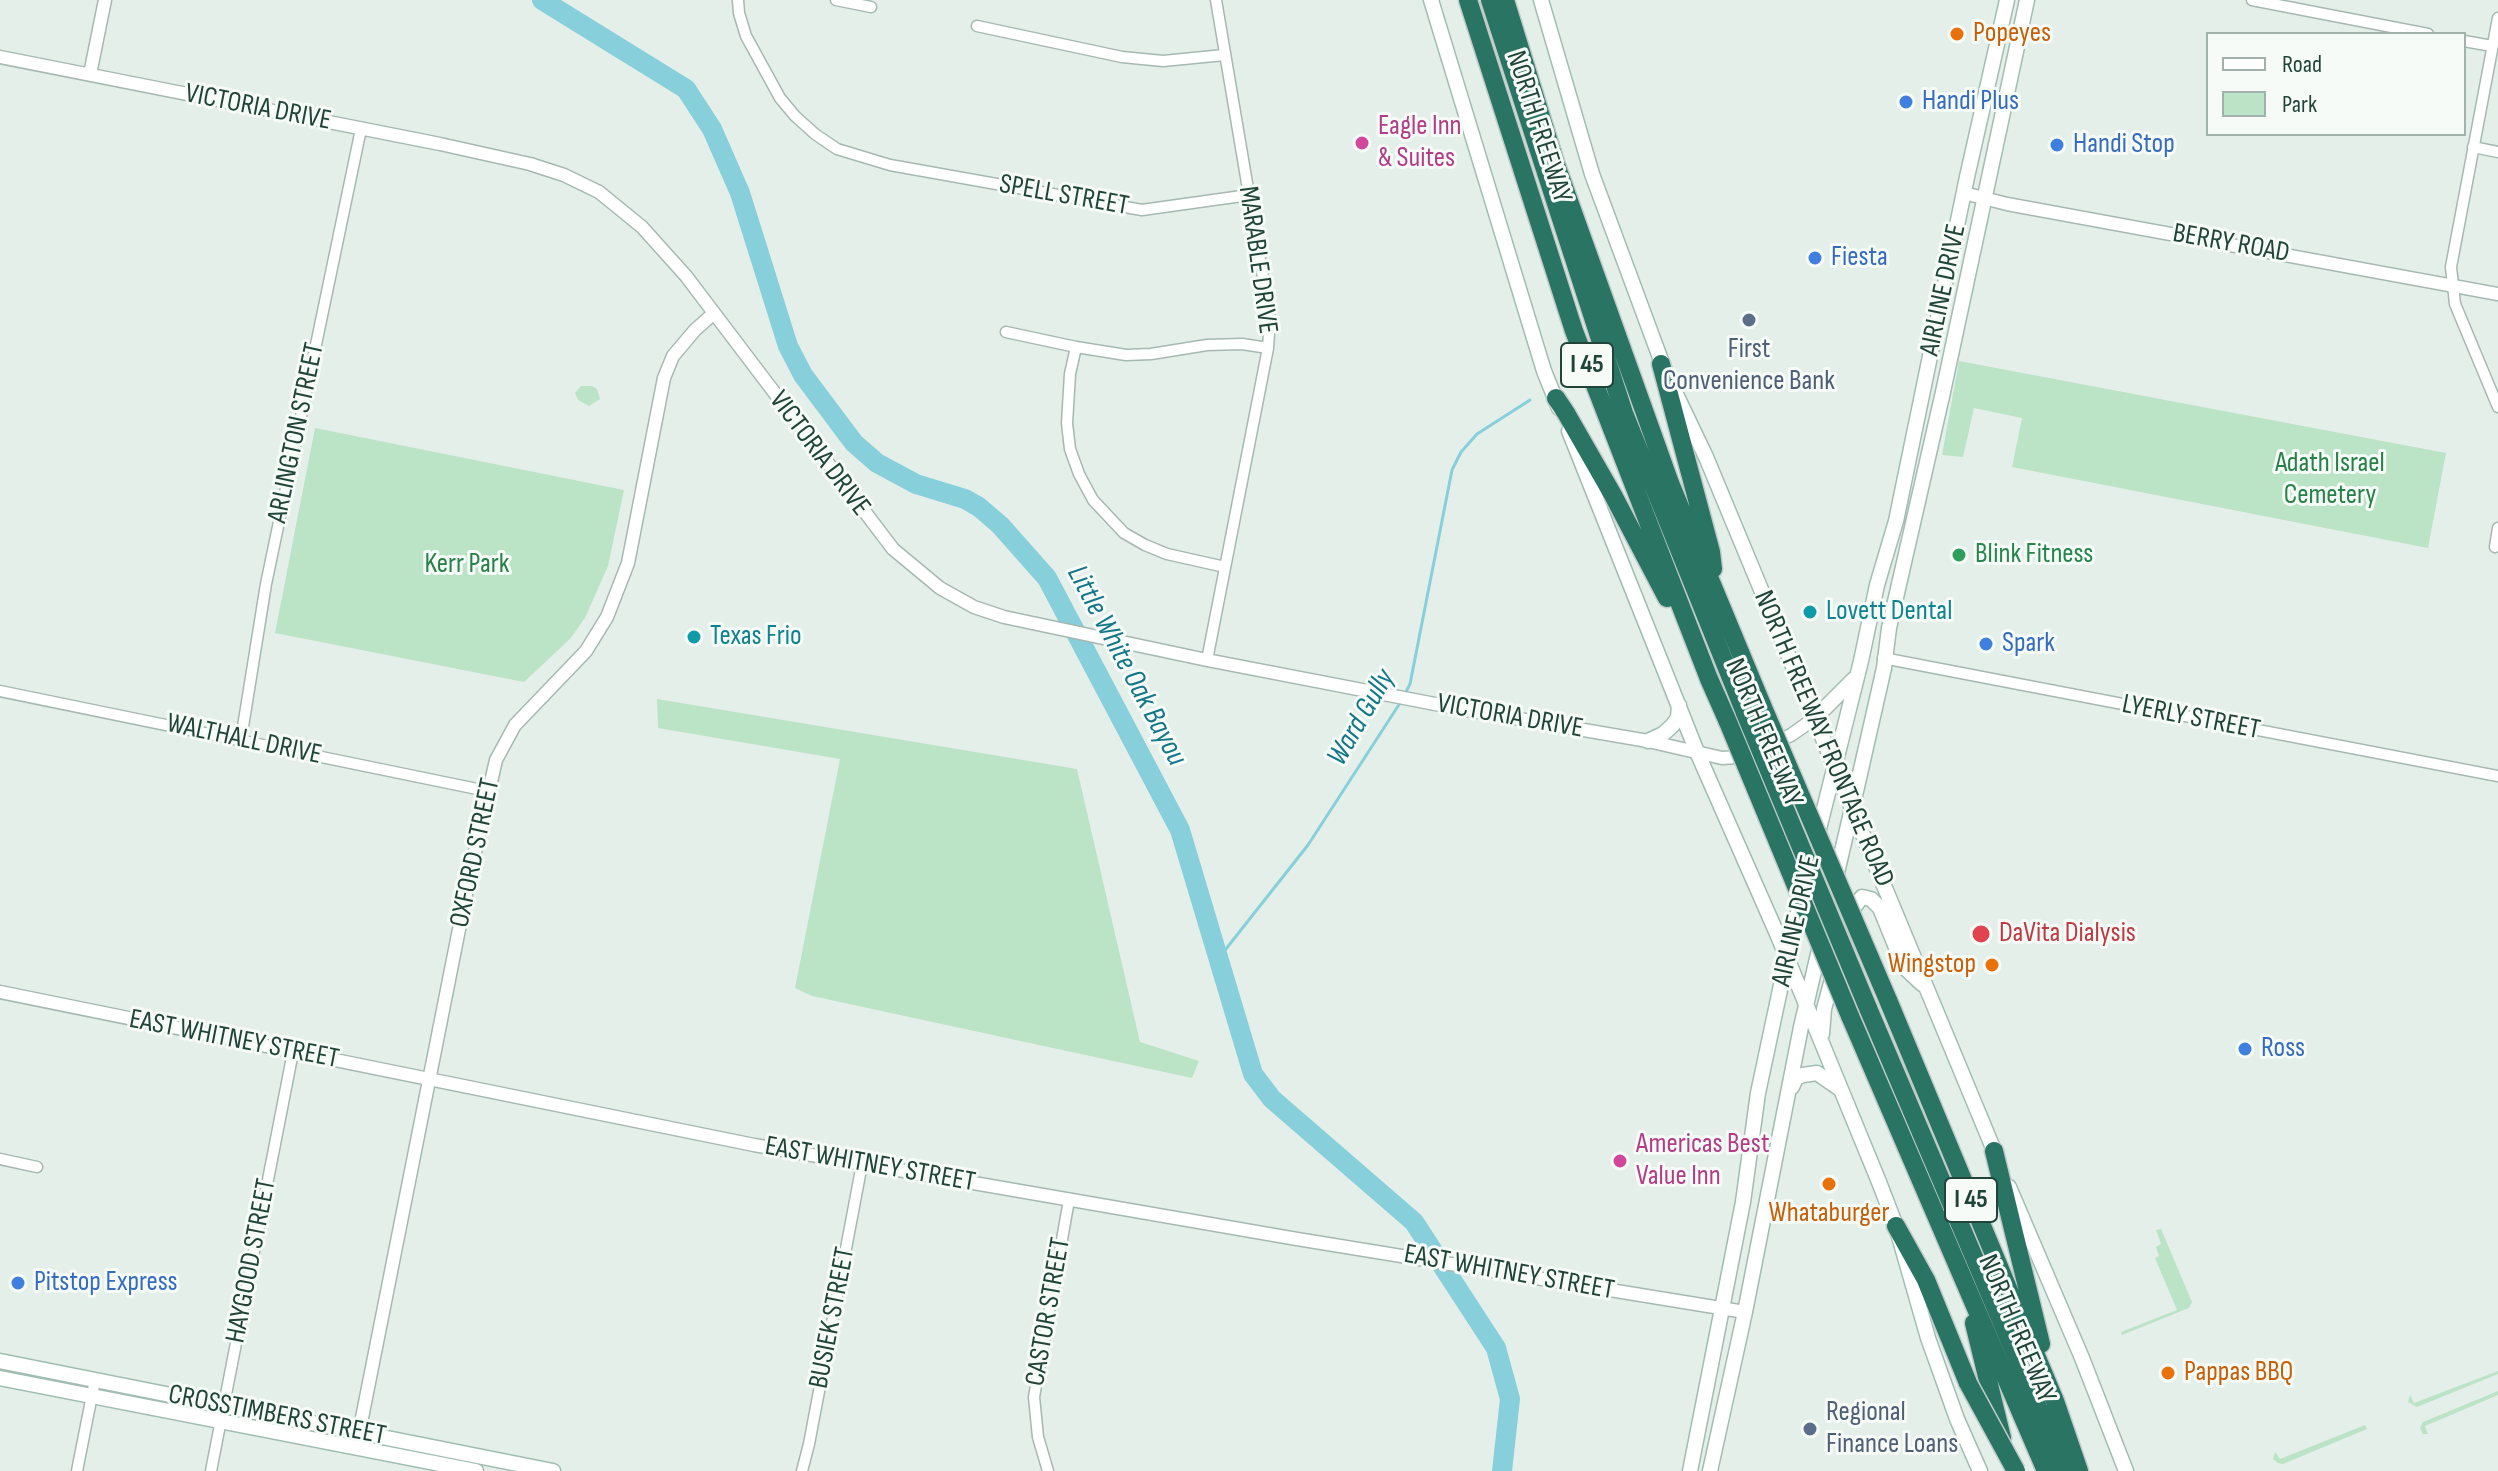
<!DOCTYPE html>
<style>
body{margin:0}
#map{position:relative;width:2498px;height:1471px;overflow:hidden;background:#e5efea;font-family:"Sofia Sans Condensed",sans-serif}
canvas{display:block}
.legend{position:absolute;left:2206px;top:32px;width:260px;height:104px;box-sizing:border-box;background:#f6fbf8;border:2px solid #a1b2ac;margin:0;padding:10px 14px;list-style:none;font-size:24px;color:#21443a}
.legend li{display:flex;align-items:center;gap:16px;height:40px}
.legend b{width:40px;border:2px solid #a1b2ac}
</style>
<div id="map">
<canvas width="2498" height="1471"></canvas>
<ul class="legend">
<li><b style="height:10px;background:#fff"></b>Road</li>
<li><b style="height:22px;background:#bbe3c5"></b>Park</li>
</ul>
</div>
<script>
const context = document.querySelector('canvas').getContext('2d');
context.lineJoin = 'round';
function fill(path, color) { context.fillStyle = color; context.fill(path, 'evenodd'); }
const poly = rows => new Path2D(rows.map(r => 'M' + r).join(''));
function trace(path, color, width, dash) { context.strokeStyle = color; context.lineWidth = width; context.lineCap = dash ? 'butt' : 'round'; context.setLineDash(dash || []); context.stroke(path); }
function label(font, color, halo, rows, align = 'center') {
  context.font = font + ' "Sofia Sans Condensed",sans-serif'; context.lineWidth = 6; context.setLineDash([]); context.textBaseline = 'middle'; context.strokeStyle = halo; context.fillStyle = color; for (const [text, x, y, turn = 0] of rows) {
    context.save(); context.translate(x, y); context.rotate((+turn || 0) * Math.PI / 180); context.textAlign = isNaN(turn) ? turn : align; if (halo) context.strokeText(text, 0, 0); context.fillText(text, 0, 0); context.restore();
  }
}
fill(poly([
 [1959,361,2446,453,2428,548,2012,467,2022,418,1974,408,1963,457,1942,455],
 [581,386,592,386,597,389,600,399,589,406,578,400,575,393],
 [315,428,624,490,608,566,585,618,570,639,524,682,275,633],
 [657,699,1077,769,1140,1042,1199,1061,1192,1078,812,996,795,988,840,759,658,728],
 [2161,1229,2192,1302,2189,1308,2122,1335,2121,1332,2177,1310,2155,1258,2159,1256,2156,1247,2161,1244,2156,1230],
 [2498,1371,2498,1374,2417,1407,2408,1402,2410,1395,2414,1403],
 [2498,1391,2498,1395,2425,1426,2428,1434,2423,1434,2420,1428,2423,1422],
 [2365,1425,2367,1429,2283,1464,2278,1463,2273,1459,2275,1452,2280,1459]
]), '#bbe3c5');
trace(poly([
 [1405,694,1410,684,1452,470,1461,452,1477,434,1530,400],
 [1218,959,1308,845,1402,700]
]), '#87cfda', 3);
trace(poly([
 [542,0,686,89,712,129,740,193,788,346,803,375,854,443,877,463,916,484,965,499,979,507,1000,525,1047,578,1180,830,1253,1074,1272,1099,1414,1222,1496,1348,1510,1399,1502,1471]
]), '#87cfda', 20);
const minor = poly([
 [738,0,739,13,746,36,780,98,795,116,815,134,837,149,890,165,1142,210,1249,195],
 [836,0,871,7],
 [2252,0,2428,34],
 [2498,18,2451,267,2455,304,2498,407],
 [977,26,1122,57,1163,61,1224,55],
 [2464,41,2492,46],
 [2473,147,2498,152],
 [1006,332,1076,347,1126,355,1151,354,1207,345,1242,344,1268,348],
 [1076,347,1070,374,1067,423,1070,449,1079,474,1093,500,1124,533,1145,545,1167,554,1225,567],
 [2495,547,2498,528],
 [1883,658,2498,776],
 [1207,660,1268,348,1270,319,1216,0],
 [0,691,487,791],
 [241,739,266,584,361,129],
 [0,1159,37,1167],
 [77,1471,95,1380],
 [211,1471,293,1052],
 [802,1471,809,1444,862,1164],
 [1048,1471,1038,1437,1034,1397,1069,1200]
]);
const tertiary = poly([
 [0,57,440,144,530,164,564,175,599,192,642,227,686,276,893,549,940,588,974,607,1004,617,1207,660,1461,709,1648,741,1722,758,1737,757,1749,753],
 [90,74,105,0],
 [1964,193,2007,204,2498,294],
 [1773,743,1791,735,1815,718],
 [0,992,754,1145,1297,1239,1745,1312],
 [356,1448,470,874,496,760,515,725,586,651,607,617,628,563,664,378,673,356,695,330,713,314]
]);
const secondary = poly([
 [1431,0,1544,371,1559,408],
 [1541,0,1592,174,1665,371],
 [1674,390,1706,457,1998,1160],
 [1569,431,1697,752,1778,936,1879,1182,1896,1226,1928,1338,1957,1419,1980,1471],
 [1815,718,1854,679],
 [1648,741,1663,734,1672,726,1678,718,1679,705],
 [1822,1034,1824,1009,1847,923,1851,911,1862,897,1871,899,1880,908,1904,967,1922,984],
 [1792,1087,1796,1078,1803,1075,1817,1073,1840,1089],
 [2009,1187,2082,1358,2126,1471],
 [0,1361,553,1471],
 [0,1378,476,1471],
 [1690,1471,1743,1202,1758,1093,1787,957,1861,661,1877,585,1896,521,1967,177,2007,0],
 [1710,1471,1745,1312,1801,1027,1857,787,1884,668,1889,628,1943,392,2027,0]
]);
const motorway = poly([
 [1468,0,1574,331,1709,679,1728,722],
 [1490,0,1624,413,1745,713],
 [1505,0,1555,162,1670,483,1762,705],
 [1661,364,1711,552,1713,569],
 [1556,398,1566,413,1613,495,1667,598],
 [1888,1000,2055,1401,2079,1471],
 [1868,1008,2065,1471],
 [1850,1016,2046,1471],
 [1994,1151,2041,1344],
 [1896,1226,1926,1280,1968,1383],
 [1974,1323,2002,1438]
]);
trace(minor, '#a6b8b2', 13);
trace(tertiary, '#a6b8b2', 15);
trace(secondary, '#a1bdb2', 17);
trace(motorway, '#c1cbc8', 21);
trace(minor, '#fff', 10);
trace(tertiary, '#fff', 12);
trace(secondary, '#fff', 14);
trace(motorway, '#297463', 18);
const motorwayBridge = poly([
 [1762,705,1888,1000],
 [1745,713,1868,1008],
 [1728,722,1850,1016],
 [1968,1383,2016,1471]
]);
trace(motorwayBridge, '#c1cbc8', 21, []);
trace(motorwayBridge, '#297463', 18);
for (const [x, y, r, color] of [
 [1957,34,8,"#e8710a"],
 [1906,102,8,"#3f7fe0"],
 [1362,143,8,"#d1479c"],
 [2057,145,8,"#3f7fe0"],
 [1815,258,8,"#3f7fe0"],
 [1749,320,8,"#5c6f8a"],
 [1959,555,8,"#2e9e5b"],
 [1810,612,8,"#0f9aa8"],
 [694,637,8,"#0f9aa8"],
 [1986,644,8,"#3f7fe0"],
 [1981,934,10,"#e0444e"],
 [1992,965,8,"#e8710a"],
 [2245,1049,8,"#3f7fe0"],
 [1620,1161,8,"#d1479c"],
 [1829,1184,8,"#e8710a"],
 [18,1283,8,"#3f7fe0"],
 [2168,1373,8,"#e8710a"],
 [1810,1429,8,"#5c6f8a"]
]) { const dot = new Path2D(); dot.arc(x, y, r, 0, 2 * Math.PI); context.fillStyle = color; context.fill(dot); trace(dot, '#f6fbf8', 3); }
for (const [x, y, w] of [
 [1587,365,52],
 [1971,1200,52]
]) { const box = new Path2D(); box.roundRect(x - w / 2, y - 22, w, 44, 6); context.fillStyle = '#f6fbf8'; context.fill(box); trace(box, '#21443a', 2); }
label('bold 26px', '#21443a', null, [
 ["I 45",1587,365],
 ["I 45",1971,1200]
]);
label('28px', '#c56008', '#f6fbf8', [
 ["Popeyes",1973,34],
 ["Wingstop",1976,965,"right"],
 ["Whataburger",1829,1214,"center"],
 ["Pappas BBQ",2184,1373]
], 'left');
label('28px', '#366cbe', '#f6fbf8', [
 ["Handi Plus",1922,102],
 ["Handi Stop",2073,145],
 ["Fiesta",1831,258],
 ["Spark",2002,644],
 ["Ross",2261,1049],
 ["Pitstop Express",34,1283]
], 'left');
label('28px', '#21443a', '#f6fbf8', [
 ["VICTORIA DRIVE",258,108,11],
 ["NORTH FREEWAY",1538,127,72],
 ["SPELL STREET",1064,196,10],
 ["BERRY ROAD",2231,244,10],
 ["MARABLE DRIVE",1257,260,82],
 ["AIRLINE DRIVE",1944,290,-78],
 ["ARLINGTON STREET",297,433,-78],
 ["VICTORIA DRIVE",819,454,53],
 ["VICTORIA DRIVE",1510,717,10],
 ["LYERLY STREET",2191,718,11],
 ["NORTH FREEWAY",1763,733,67],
 ["NORTH FREEWAY FRONTAGE ROAD",1823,739,67],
 ["WALTHALL DRIVE",244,740,12],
 ["OXFORD STREET",476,853,-78],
 ["AIRLINE DRIVE",1797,921,-77],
 ["EAST WHITNEY STREET",234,1040,11],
 ["EAST WHITNEY STREET",870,1165,10],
 ["HAYGOOD STREET",252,1261,-79],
 ["EAST WHITNEY STREET",1509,1273,10],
 ["CASTOR STREET",1049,1312,-80],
 ["BUSIEK STREET",833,1318,-79],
 ["NORTH FREEWAY",2016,1329,67],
 ["CROSSTIMBERS STREET",277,1416,11]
]);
label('28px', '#b23c85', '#f6fbf8', [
 ["Eagle Inn",1378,127],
 ["& Suites",1378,159],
 ["Americas Best",1636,1145],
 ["Value Inn",1636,1177]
], 'left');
label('28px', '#4e5e75', '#f6fbf8', [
 ["First",1749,350],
 ["Convenience Bank",1749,382],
 ["Regional",1826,1413,"left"],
 ["Finance Loans",1826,1445,"left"]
]);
label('28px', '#268047', '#f6fbf8', [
 ["Adath Israel",2330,464],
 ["Cemetery",2330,496],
 ["Kerr Park",467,565]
]);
label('28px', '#27864d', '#f6fbf8', [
 ["Blink Fitness",1975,555]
], 'left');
label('28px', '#0d838f', '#f6fbf8', [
 ["Lovett Dental",1826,612],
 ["Texas Frio",710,637]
], 'left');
label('28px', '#be3a42', '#f6fbf8', [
 ["DaVita Dialysis",1999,934]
], 'left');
label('italic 30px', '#137788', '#f6fbf8', [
 ["Little White Oak Bayou",1126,666,62],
 ["Ward Gully",1362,718,-60]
]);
</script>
